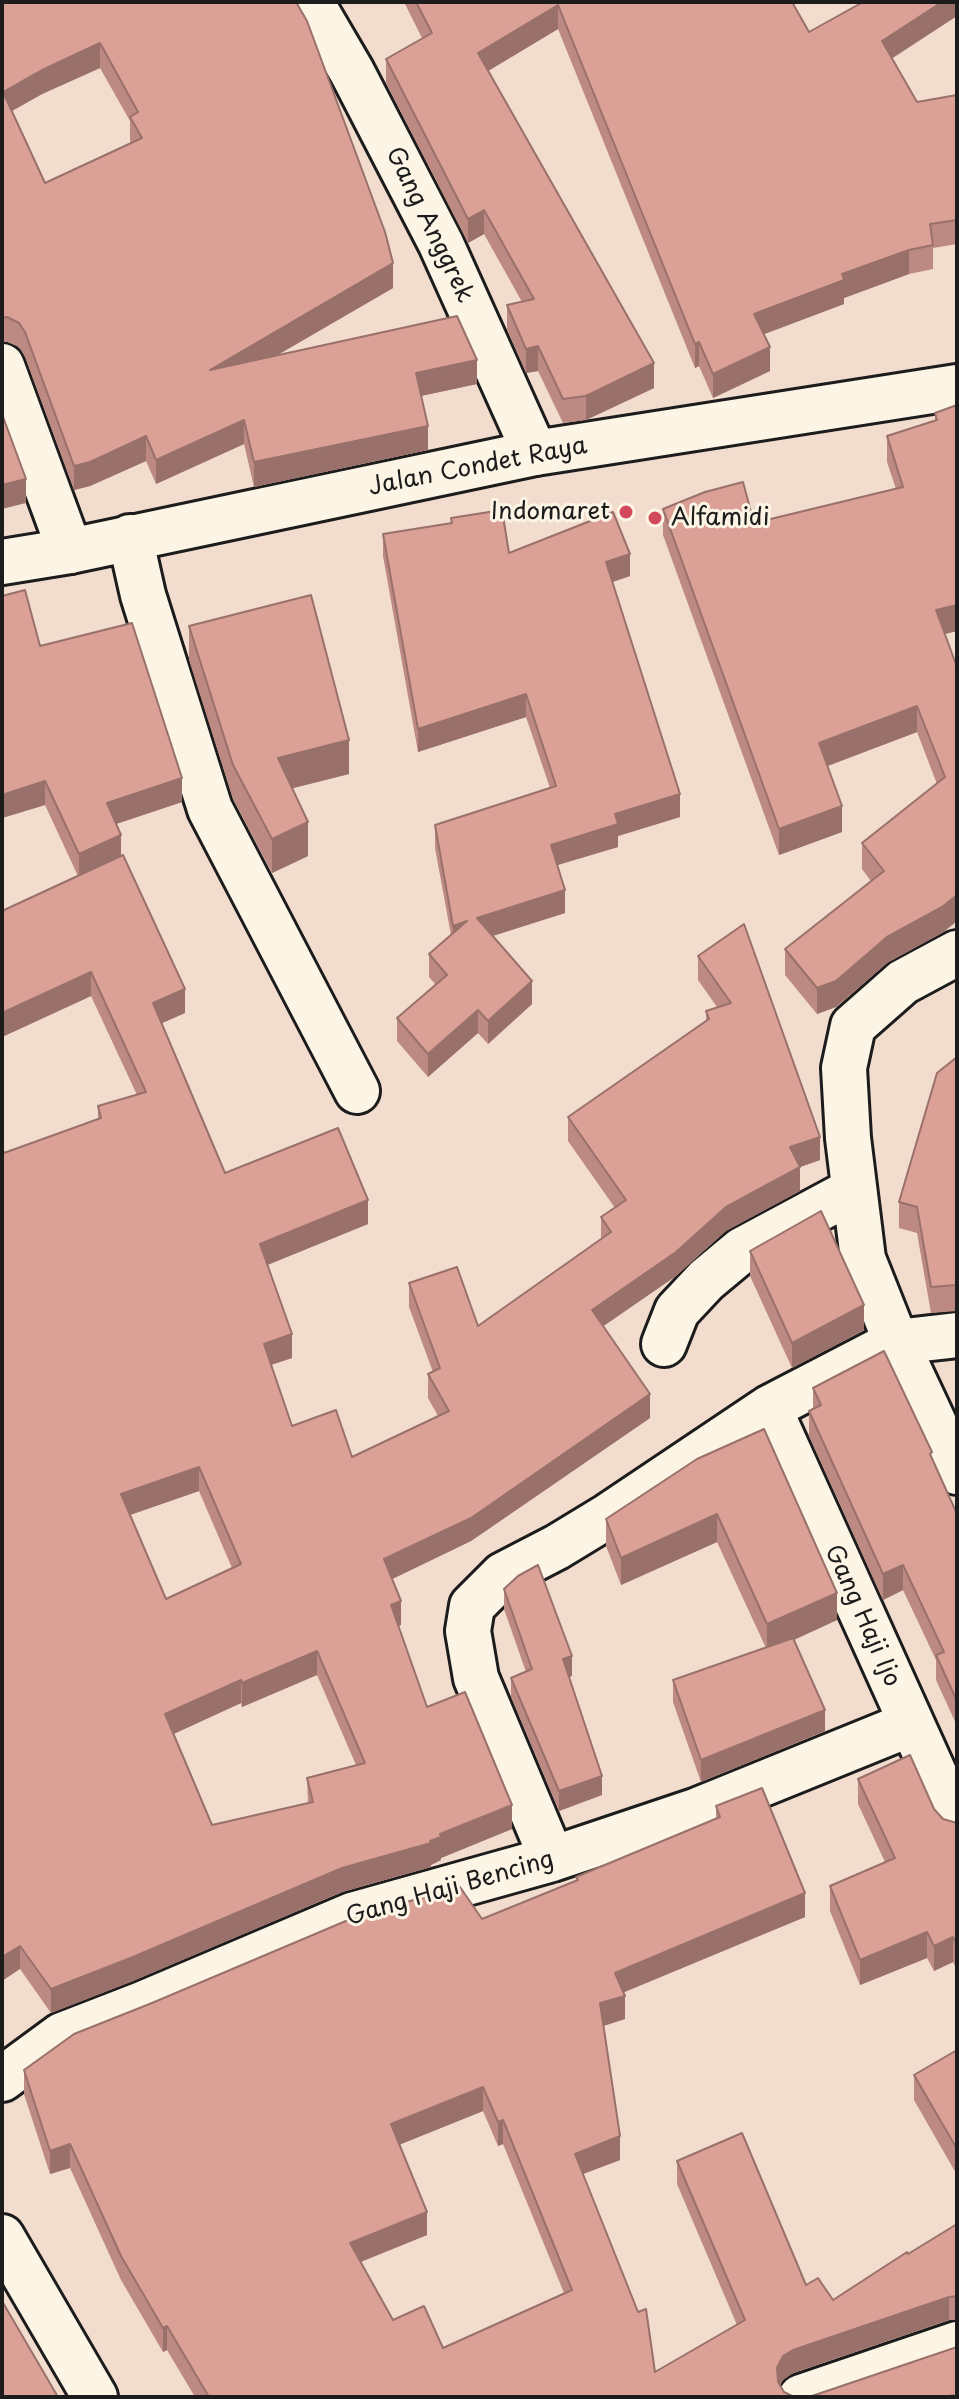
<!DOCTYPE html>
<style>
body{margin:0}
#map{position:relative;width:959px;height:2399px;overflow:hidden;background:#f2dcce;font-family:"Playpen Sans",sans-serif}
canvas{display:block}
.frame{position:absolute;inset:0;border:4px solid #1c1c1c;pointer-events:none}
</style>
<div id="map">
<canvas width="959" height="2399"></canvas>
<div class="frame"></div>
</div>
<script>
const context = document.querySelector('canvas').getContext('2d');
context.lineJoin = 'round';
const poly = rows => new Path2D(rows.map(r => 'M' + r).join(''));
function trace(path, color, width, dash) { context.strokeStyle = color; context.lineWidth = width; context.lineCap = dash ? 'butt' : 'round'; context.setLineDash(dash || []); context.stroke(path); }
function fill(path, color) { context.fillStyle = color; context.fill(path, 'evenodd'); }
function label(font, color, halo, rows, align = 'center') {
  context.font = font + ' "Playpen Sans",sans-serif'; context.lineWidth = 6; context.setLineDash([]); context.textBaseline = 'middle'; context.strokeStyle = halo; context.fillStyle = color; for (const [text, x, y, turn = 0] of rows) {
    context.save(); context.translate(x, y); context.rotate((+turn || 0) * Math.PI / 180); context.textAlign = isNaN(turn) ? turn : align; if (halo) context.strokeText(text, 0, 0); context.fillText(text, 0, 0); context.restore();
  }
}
const minor = poly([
 [311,2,352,72,441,244,535,453],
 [2,366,70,551],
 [130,537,143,595,210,809,357,1091],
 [957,953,903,982,853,1026,844,1068,848,1138,863,1259,896,1342,957,1472],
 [664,1344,677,1311,706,1280,742,1250,854,1190],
 [769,1408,957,1824],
 [552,1859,476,1678,468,1631,472,1606,503,1575,557,1547,608,1516,769,1408,896,1342,957,1335],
 [2,2079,62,2035,142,2004,352,1915,552,1859,698,1810,910,1724],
 [2,2237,95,2397],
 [801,2397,957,2344]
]);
const tertiary = poly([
 [2,562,70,551,535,453,957,387]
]);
trace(minor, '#1c1c1c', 50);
trace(tertiary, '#1c1c1c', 50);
trace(minor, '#fcf5e5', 44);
trace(tertiary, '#fcf5e5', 44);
fill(poly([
 [2,2,296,2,393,288,276,356,477,384,421,396,428,450,254,487,244,444,156,484,146,461,90,486,74,490,25,357,19,347,7,342,2,342],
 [100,68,130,121,130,141,131,143,45,183,12,111,42,94],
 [404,2,792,2,809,32,892,58,917,102,957,95,957,244,933,248,933,269,909,274,844,298,844,304,764,334,770,371,713,398,699,366,695,368,558,29,488,71,654,388,586,420,563,423,538,371,526,373,507,329,507,305,522,302,484,234,468,243,386,83,386,59,422,38],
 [957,405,957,631,945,634,957,667,957,921,942,933,887,963,836,1007,817,1014,785,975,785,949,871,881,862,869,862,843,937,784,917,732,828,766,842,832,779,855,663,535,663,509,754,523,896,489,887,462,887,436,935,421,935,413],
 [451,518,509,553,630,576,613,582,680,817,618,836,618,847,557,865,565,913,492,936,532,1004,488,1044,478,1033,428,1077,397,1041,397,1018,436,985,429,977,429,954,451,935,435,848,435,825,550,788,526,717,418,752,383,556,383,534,451,523],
 [2,596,40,646,182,802,116,824,121,856,185,1013,162,1023,225,1173,368,1224,267,1265,292,1358,271,1365,292,1426,352,1457,438,1416,428,1398,428,1374,433,1372,409,1307,409,1283,478,1326,601,1239,601,1217,615,1208,568,1141,568,1117,706,1020,706,1011,717,1007,698,980,698,956,744,924,820,1160,800,1167,800,1191,726,1231,676,1276,603,1326,650,1418,471,1541,392,1579,401,1625,398,1626,427,1707,512,1829,441,1858,441,1860,431,1865,431,1867,342,1892,133,1981,51,2013,20,1969,4,1153,98,1119,98,1106,137,1095,91,996,2,1037,2,911,78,876,45,805,2,818],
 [199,1491,232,1568,166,1599,130,1515],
 [317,1675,356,1765,307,1778,308,1804,212,1825,173,1734,241,1703,242,1707],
 [189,626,349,774,292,788,308,856,272,873,233,799,189,660],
 [957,1057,957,1311,931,1313,917,1233,899,1228,899,1202],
 [750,1251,864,1330,792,1368,750,1276],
 [813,1388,932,1459,957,1514,957,1726,936,1680,936,1660,903,1590,883,1600,809,1436,809,1411,813,1409],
 [697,1459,837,1620,794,1640,825,1731,701,1782,673,1702,673,1680,766,1648,717,1542,621,1585,606,1546,606,1519],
 [504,1589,572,1676,569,1677,602,1795,559,1811,511,1697,511,1678,526,1672,504,1609],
 [957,1733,957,1763,955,1759,955,1734],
 [858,1779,934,1809,943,1819,957,1823,957,1970,953,1962,934,1971,927,1958,860,1985,830,1911,830,1886,885,1862,858,1804],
 [716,1806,805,1917,624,1992,625,2019,603,2026,620,2160,583,2174,655,2372,737,2325,677,2184,677,2161,806,2285,833,2300,957,2224,957,2320,949,2320,793,2373,783,2380,780,2385,784,2392,794,2397,195,2397,167,2350,163,2352,121,2280,70,2168,50,2174,24,2094,24,2070,482,1919,576,1880,576,1877,716,1819],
 [483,2111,498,2146,503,2144,564,2293,443,2348,393,2320,361,2262,427,2235,399,2145],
 [957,2050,957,2175,914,2100,914,2075]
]), '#bc8a82');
fill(poly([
 [942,2,957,2,957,16,882,65,882,41],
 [558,5,558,29,478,77,478,53],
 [100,43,100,68,42,94,3,116,3,92,42,70],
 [484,210,484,234,468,243,468,219],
 [909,250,909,274,844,298,844,304,754,338,754,314,842,274],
 [393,263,393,288,210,394,210,370],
 [699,342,699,366,695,368,695,344],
 [538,346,538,371,526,373,526,349],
 [770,347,770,371,713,398,713,374],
 [477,360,477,384,416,397,416,373],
 [654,363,654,388,586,420,586,396],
 [244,420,244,444,156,484,156,460],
 [428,426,428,450,254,487,254,462],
 [146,436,146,461,90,486,74,490,74,466],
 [26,479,26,503,2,509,2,485],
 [630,554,630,576,606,584,606,562],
 [957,605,957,631,936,636,936,610],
 [526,694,526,717,418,752,418,729],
 [917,706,917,732,819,769,819,743],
 [349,740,349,774,278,792,278,758],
 [182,778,182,802,107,827,107,803],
 [45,781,45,805,2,818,2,795],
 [680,794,680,817,618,836,618,847,551,867,551,845,615,814],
 [842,806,842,832,779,855,779,829],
 [308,822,308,856,272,873,272,839],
 [121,835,121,859,79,878,79,854],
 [565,890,565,913,477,941,477,918],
 [957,895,957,921,942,933,887,963,836,1007,817,1014,817,988,887,937],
 [467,921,453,948,453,926],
 [91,972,91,996,2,1037,2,1013],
 [532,981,532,1004,488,1044,488,1021],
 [185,989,185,1013,153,1027,153,1003],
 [478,1010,478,1033,428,1077,428,1054],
 [820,1137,820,1160,800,1167,800,1191,726,1231,676,1276,592,1334,592,1310,790,1147],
 [368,1200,368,1224,260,1268,260,1244],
 [864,1305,864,1330,792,1368,792,1343],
 [292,1334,292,1358,264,1367,264,1344],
 [650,1394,650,1418,471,1541,384,1583,384,1559],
 [199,1467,199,1491,121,1518,121,1494],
 [717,1514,717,1542,621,1585,621,1558],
 [903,1565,903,1590,883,1600,883,1574],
 [837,1593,837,1620,767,1652,767,1624],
 [401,1601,401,1625,391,1629,391,1605],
 [317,1651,317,1675,242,1707,242,1683],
 [572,1656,572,1676,563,1679,563,1659],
 [241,1680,241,1703,165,1738,165,1714],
 [825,1710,825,1731,701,1782,701,1760],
 [602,1776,602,1795,559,1811,559,1791],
 [512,1805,512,1829,441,1858,441,1860,431,1865,431,1867,342,1892,133,1981,51,2013,51,1989,342,1868,430,1841,440,1834],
 [805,1893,805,1917,615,1996,615,1973],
 [927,1932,927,1958,860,1985,860,1960],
 [953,1937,953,1962,934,1971,934,1946],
 [20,1946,20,1969,2,1981,2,1957],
 [625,1996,625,2019,600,2027,600,2003],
 [483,2087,483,2111,391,2148,391,2124],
 [503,2120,503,2144,498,2146,498,2122],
 [620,2136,620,2160,575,2177,575,2154],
 [70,2144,70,2168,50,2174,50,2151],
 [427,2212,427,2235,350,2266,350,2243],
 [949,2297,949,2320,793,2373,783,2380,777,2391,777,2368,783,2356,793,2350],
 [167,2326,167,2350,163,2352,163,2328]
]), '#99716a');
const building = poly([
 [2,2,296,2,307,21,385,232,393,263,210,370,457,316,477,360,416,373,428,426,254,462,244,420,156,460,146,436,90,462,74,466,25,332,19,323,7,317,2,318,2,2],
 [100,43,138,112,130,117,142,138,45,183,3,92,42,70,100,43],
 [416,2,792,2,809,32,863,2,942,2,882,41,917,102,957,95,957,220,930,224,933,245,909,250,842,274,844,280,754,314,770,347,713,374,699,342,695,344,558,5,478,53,654,363,586,396,563,399,538,346,526,349,507,305,534,299,484,210,468,219,386,59,432,33,416,2],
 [957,405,957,605,936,610,957,667,957,895,942,907,887,937,836,981,817,988,785,949,884,871,862,843,945,777,917,706,819,743,842,806,779,829,663,509,705,492,743,482,754,523,903,487,887,436,937,420,935,413,957,405],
 [2,414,26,479,2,485,2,414],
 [502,510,509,553,613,512,630,554,606,562,680,794,615,814,618,824,551,845,565,890,477,918,532,981,488,1021,478,1010,428,1054,397,1018,447,975,429,954,467,921,453,926,435,825,556,786,526,694,418,729,383,534,452,523,451,518,502,510],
 [25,590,40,646,132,623,182,778,107,803,121,835,79,854,45,781,2,795,2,596,25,590],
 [311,595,349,740,278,758,308,822,272,839,233,765,189,626,311,595],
 [123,855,185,989,153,1003,225,1173,338,1128,368,1200,260,1244,292,1334,264,1344,292,1426,336,1410,352,1457,449,1411,428,1374,440,1368,409,1283,457,1267,478,1326,611,1232,601,1217,626,1200,568,1117,709,1019,706,1011,731,1003,698,956,744,924,820,1137,790,1147,800,1167,726,1207,676,1252,592,1310,650,1394,471,1518,384,1559,401,1601,391,1605,427,1707,465,1692,512,1805,440,1834,441,1837,430,1841,431,1843,342,1868,133,1957,51,1989,20,1946,2,1957,2,1147,4,1153,101,1118,98,1106,146,1092,91,972,2,1013,2,911,123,855],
 [199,1467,241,1564,166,1599,121,1494,199,1467],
 [317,1651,365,1763,307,1778,313,1802,212,1825,165,1714,241,1680,242,1683,317,1651],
 [957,1057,957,1285,931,1287,917,1207,899,1202,937,1073,957,1057],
 [821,1211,864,1305,792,1343,750,1251,821,1211],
 [884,1351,932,1452,930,1454,957,1514,957,1701,936,1655,944,1652,903,1565,883,1574,809,1411,821,1405,813,1388,884,1351],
 [764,1429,837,1593,767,1624,717,1514,621,1558,606,1519,697,1459,764,1429],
 [538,1565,572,1656,563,1659,602,1776,559,1791,511,1678,532,1669,504,1589,518,1576,538,1565],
 [793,1638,825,1710,701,1760,673,1680,793,1638],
 [910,1755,934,1809,943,1819,957,1823,957,1945,953,1937,934,1946,927,1932,860,1960,830,1886,895,1858,858,1779,910,1755],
 [762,1788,805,1893,615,1973,625,1996,600,2003,620,2136,575,2154,638,2312,646,2309,655,2372,745,2320,677,2161,742,2133,806,2285,818,2278,833,2300,907,2252,908,2254,957,2224,957,2296,949,2297,793,2350,783,2356,777,2368,778,2382,784,2392,794,2397,209,2397,167,2326,163,2328,121,2256,70,2144,50,2151,24,2070,74,2034,152,2003,360,1915,460,1887,482,1919,578,1880,576,1877,720,1817,716,1806,762,1788],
 [483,2087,498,2122,503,2120,572,2290,443,2348,424,2306,393,2320,350,2243,427,2212,391,2124,483,2087],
 [957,2050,957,2149,914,2075,957,2050],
 [2,2301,58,2397,2,2397,2,2301],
 [957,2347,957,2397,954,2397,953,2395,947,2397,809,2397,957,2347]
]);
fill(building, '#dba197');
trace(building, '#99716a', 2);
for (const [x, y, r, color] of [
 [626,512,8,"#d1495b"],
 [655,518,8,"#d1495b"]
]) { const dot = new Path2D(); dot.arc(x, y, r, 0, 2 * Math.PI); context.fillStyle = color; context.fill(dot); trace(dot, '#fcf5e5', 3); }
label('24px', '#1c1c1c', '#fcf5e5', [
 ["Gang Anggrek",429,225,64],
 ["Jalan Condet Raya",478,467,-11],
 ["Gang Haji Ijo",862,1616,66],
 ["Gang Haji Bencing",450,1889,-16]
]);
label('24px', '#1c1c1c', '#fcf5e5', [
 ["Indomaret",610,512],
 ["Alfamidi",671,518,"left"]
], 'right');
</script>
